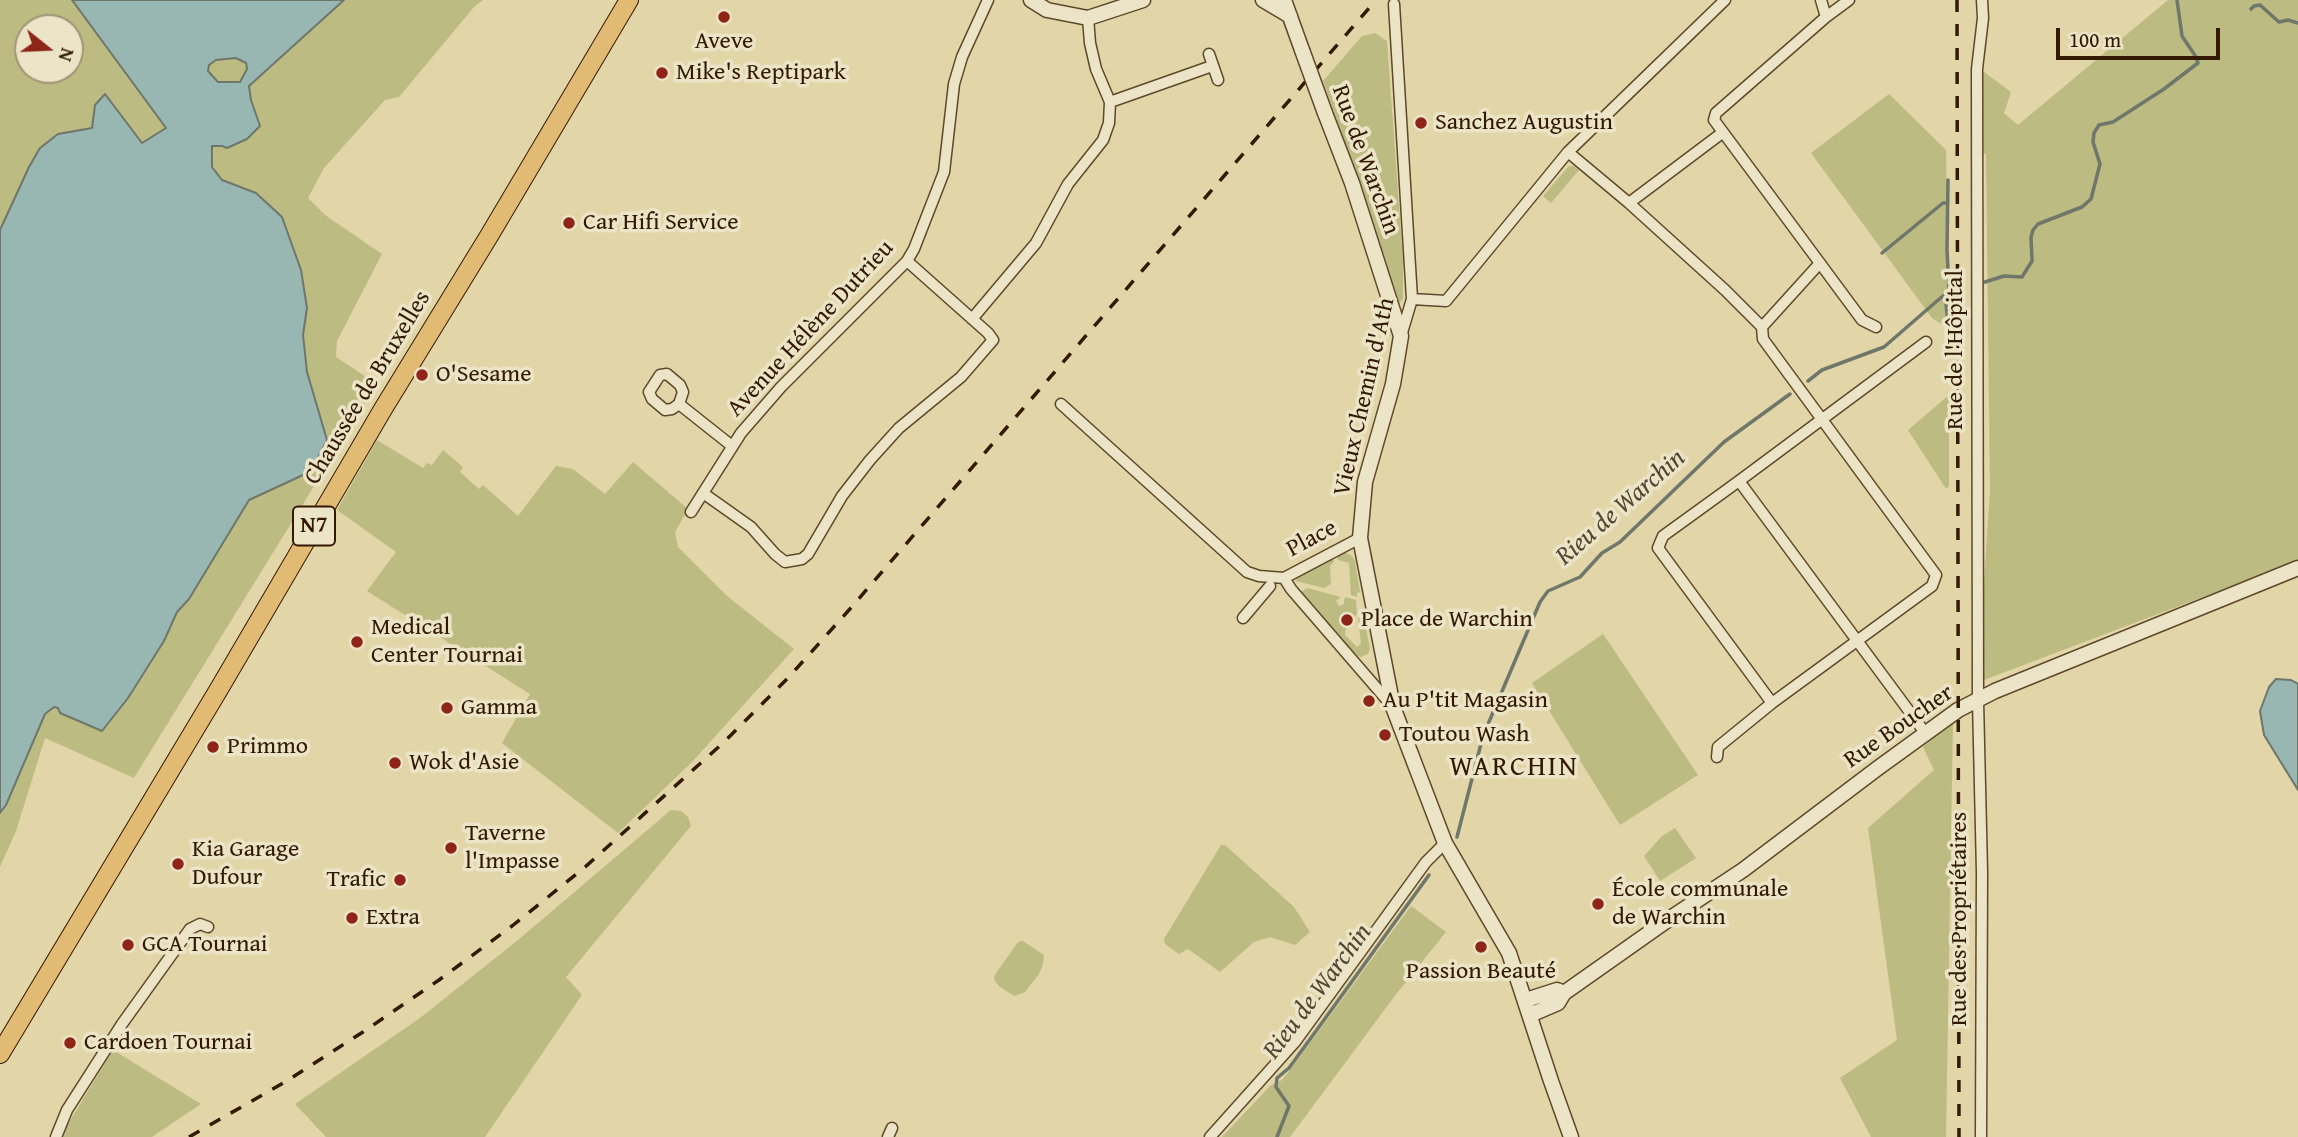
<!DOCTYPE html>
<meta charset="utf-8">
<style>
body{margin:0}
#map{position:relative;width:2298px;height:1137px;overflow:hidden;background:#e2d5a8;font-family:"Gentium Book Plus",serif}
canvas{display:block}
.north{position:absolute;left:14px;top:14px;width:70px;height:70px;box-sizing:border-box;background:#ece4c6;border:2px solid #a29377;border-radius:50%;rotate:108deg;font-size:19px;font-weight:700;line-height:28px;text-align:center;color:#321900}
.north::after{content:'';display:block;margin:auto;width:24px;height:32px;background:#8f2418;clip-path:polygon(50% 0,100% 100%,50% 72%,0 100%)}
.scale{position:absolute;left:2056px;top:28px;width:164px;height:32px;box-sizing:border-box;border:4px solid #321900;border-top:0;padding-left:9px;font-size:21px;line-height:24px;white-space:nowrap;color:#321900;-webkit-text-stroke:5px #ece4c6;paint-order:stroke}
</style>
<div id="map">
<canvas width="2298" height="1137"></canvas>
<div class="north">N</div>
<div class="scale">100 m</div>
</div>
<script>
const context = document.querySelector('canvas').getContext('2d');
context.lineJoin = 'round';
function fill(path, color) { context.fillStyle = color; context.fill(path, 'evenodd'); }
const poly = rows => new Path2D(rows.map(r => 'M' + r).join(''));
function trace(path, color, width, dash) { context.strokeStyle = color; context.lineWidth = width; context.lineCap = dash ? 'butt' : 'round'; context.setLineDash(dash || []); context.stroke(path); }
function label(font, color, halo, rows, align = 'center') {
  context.font = font + ' "Gentium Book Plus",serif'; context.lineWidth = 7; context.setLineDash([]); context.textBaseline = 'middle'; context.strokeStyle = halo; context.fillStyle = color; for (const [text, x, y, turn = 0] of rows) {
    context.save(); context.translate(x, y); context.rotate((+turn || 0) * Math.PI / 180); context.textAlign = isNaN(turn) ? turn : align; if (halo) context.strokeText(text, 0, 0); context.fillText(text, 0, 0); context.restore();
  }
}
fill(poly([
 [0,0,72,0,166,128,142,143,105,94,95,105,92,128,58,134,29,167,0,230],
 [28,28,70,28,70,70,28,70],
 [344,0,483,0,474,7,399,97,385,100,324,168,308,198,325,215,382,254,337,341,336,357,377,384,134,778,45,738,16,831,0,867,0,813,6,805,45,714,54,707,58,708,128,698,164,641,177,612,189,599,249,500,303,475,313,467,327,440,307,372,303,335,307,308,301,270,282,217,256,193,223,180,212,168,212,146,227,148,247,139,260,126,251,100,248,86],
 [2168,0,2298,0,2298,561,1984,680,1983,597,1990,491,1986,154,1980,153,1980,69,2011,92,2004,113,2018,125],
 [1375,33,1387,41,1403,261,1403,299,1399,303,1323,81,1362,36],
 [236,58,246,63,247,69,240,82,218,82,208,71,209,65,216,60],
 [1889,94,1946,150,1949,306,1943,325,1932,318,1811,153],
 [1569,166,1574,166,1579,170,1551,203,1543,196],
 [1949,395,1949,486,1946,489,1908,430],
 [377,440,423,468,427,463,432,465,443,450,463,467,460,472,479,489,483,485,518,516,556,466,573,469,605,494,633,462,688,509,675,532,678,547,727,596,794,649,692,762,618,833,502,743,530,694,367,591,396,552,337,510],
 [1343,552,1351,555,1355,561,1360,592,1357,593,1357,597,1351,595,1349,563,1338,560,1337,555],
 [1332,557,1334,562,1330,566,1331,584,1324,588,1296,581,1297,577],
 [1307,588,1341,597,1336,601,1339,606,1344,604,1344,599,1346,597,1356,600,1357,614,1346,629,1345,635,1357,647,1361,644,1358,619,1360,617,1364,618,1370,649,1368,654,1361,657,1355,655,1301,592],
 [1603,634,1698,775,1620,825,1532,683],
 [1953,721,1946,1137,1871,1137,1840,1078,1897,1040,1868,828,1934,770,1923,747],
 [671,810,681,811,688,817,691,826,566,977,582,995,485,1137,326,1137,295,1104,420,1018,518,940],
 [1675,828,1696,858,1660,881,1644,856,1662,836],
 [1221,845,1225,845,1294,907,1310,932,1295,945,1270,937,1254,942,1220,972,1188,949,1179,954,1165,944,1164,939],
 [1411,906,1446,932,1397,993,1290,1137,1222,1137,1271,1085,1282,1080,1287,1074],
 [1023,941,1044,955,1043,964,1039,974,1025,992,1014,996,999,986,995,981,994,976,1018,942],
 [113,1050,201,1104,152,1137,60,1137]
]), '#bcbb82');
const water = poly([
 [72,0,344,0,249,86,251,100,260,126,247,139,227,148,222,146,212,146,212,167,222,180,256,193,282,217,301,270,307,308,303,335,307,372,327,440,313,467,303,475,249,500,189,599,177,612,164,641,128,698,102,731,60,713,58,708,54,707,45,714,6,805,0,813,0,230,29,167,40,148,58,134,92,128,95,105,105,94,142,143,166,128,72,0],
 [236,58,246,63,247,69,240,82,218,82,208,71,209,65,216,60,236,58],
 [2276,679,2291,680,2298,684,2298,790,2264,735,2260,711,2269,687,2276,679]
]);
fill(water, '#98b6b2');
trace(water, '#6f776b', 2);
trace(poly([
 [2251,9,2254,6,2260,5,2279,22,2288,20,2298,23],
 [1948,180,1947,249,1949,290],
 [1882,253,1943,203,1948,203],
 [1985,282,2004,276,2022,277,2032,261,2031,237,2033,230,2038,224,2082,207,2091,199,2100,164,2093,142,2094,133,2099,125,2113,122,2164,89,2198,63,2196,57,2182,36,2177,0],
 [1945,294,1949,333],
 [1808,381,1822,370,1884,347,1937,301,1949,291,1957,289],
 [1457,837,1483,736,1540,602,1548,591,1580,577,1602,553,1620,542,1724,442,1790,394],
 [1277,1137,1289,1106,1276,1087,1277,1078,1289,1068,1324,1020,1429,875]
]), '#6f776b', 3.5);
const minor = poly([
 [1821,0,1826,17],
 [1849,0,1826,17,1716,113,1714,120,1862,320,1876,327],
 [1394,4,1412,299,1401,336],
 [1209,54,1218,80],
 [1110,102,1212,66],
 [1568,152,1629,203,1725,290,1762,327,1763,339,1936,575,1932,586,1772,703,1718,747,1717,757],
 [1629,203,1722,133],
 [1412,299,1446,301,1568,152,1725,0],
 [972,319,1036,243,1068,184,1103,140,1109,123,1110,102,1096,69,1090,43,1088,18],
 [1762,327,1820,263],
 [1926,342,1739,481,1926,734],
 [679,404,672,409,665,410,652,399,649,392,660,375,667,374,680,385,683,392,679,404,732,446],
 [1061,404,1247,572,1259,576,1284,578],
 [1739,481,1663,536,1658,548,1772,703],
 [703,493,751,527,775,554,785,562,802,559,808,554,842,496,870,460,899,428,961,377,993,340,988,333,907,261],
 [691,512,741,433,781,387,907,261,914,249,944,172,954,84,962,57,988,0],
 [1360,538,1284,578,1291,589,1393,707],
 [1243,618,1270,586],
 [56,1137,67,1110,122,1024,190,929,200,924,208,927],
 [888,1137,892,1128],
 [1210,1137,1295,1042,1426,862,1445,843],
 [1981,1137,1982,872,1978,701,1977,69,1983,18,1982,0]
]);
const tertiary = poly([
 [1031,0,1047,10,1088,18,1143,0],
 [1263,0,1290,16],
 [1284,0,1302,50],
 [1325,113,1352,183,1401,336,1393,384,1365,482,1360,538,1393,707,1445,843,1509,953,1551,1081,1571,1137],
 [1526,1000,1557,990,1564,993],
 [1530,1015,1558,1003,1564,993,1669,919,1743,870,1878,768,1958,710,1995,691,2298,568]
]);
const primary = poly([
 [0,1054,219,689,383,409,489,236,629,0]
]);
trace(minor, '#5e482a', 13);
trace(tertiary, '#5e482a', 17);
trace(primary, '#321900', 20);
trace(minor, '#ece4c6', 10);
trace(tertiary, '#ece4c6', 14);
trace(primary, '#e1ba74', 18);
trace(poly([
 [1957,0,1959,1137],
 [189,1137,285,1082,363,1032,439,980,512,926,584,868,723,743,788,678,849,610,1376,0]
]), '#321900', 3.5, [12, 12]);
const tertiaryBridge = poly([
 [1302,50,1325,113]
]);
trace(tertiaryBridge, '#5e482a', 17, []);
trace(tertiaryBridge, '#ece4c6', 14);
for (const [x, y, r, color] of [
 [724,17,7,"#8f2418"],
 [662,73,7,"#8f2418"],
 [1421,123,7,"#8f2418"],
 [569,223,7,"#8f2418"],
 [422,375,7,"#8f2418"],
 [1347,620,7,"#8f2418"],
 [357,642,7,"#8f2418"],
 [1369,701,7,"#8f2418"],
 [447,708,7,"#8f2418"],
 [1385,735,7,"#8f2418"],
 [213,747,7,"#8f2418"],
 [395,763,7,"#8f2418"],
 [451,848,7,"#8f2418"],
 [178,864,7,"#8f2418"],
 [400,880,7,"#8f2418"],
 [1598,904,7,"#8f2418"],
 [352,918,7,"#8f2418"],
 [128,945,7,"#8f2418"],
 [1481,947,7,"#8f2418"],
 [70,1043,7,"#8f2418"]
]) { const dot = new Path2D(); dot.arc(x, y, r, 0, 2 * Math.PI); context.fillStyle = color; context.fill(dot); trace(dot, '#ece4c6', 2.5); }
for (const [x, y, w] of [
 [314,526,42]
]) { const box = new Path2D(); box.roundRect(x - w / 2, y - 19.5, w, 39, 5); context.fillStyle = '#ece4c6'; context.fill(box); trace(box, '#321900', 2); }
label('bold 23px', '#321900', null, [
 ["N7",314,526]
]);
label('24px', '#321900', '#ece4c6', [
 ["Aveve",724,42,"center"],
 ["Mike's Reptipark",676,73],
 ["Sanchez Augustin",1435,123],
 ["Car Hifi Service",583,223],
 ["O'Sesame",436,375],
 ["Place de Warchin",1361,620],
 ["Medical",371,628],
 ["Center Tournai",371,656],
 ["Au P'tit Magasin",1383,701],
 ["Gamma",461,708],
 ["Toutou Wash",1399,735],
 ["Primmo",227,747],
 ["Wok d'Asie",409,763],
 ["Taverne",465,834],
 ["l'Impasse",465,862],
 ["Kia Garage",192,850],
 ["Dufour",192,878],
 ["Trafic",386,880,"right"],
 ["École communale",1612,890],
 ["de Warchin",1612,918],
 ["Extra",366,918],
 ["GCA Tournai",142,945],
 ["Passion Beauté",1481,972,"center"],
 ["Cardoen Tournai",84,1043]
], 'left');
label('24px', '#321900', '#ece4c6', [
 ["Rue de Warchin",1365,160,70],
 ["Avenue Hélène Dutrieu",811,329,-47],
 ["Rue de l'Hôpital",1956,350,-90],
 ["Chaussée de Bruxelles",368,388,-59],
 ["Vieux Chemin d'Ath",1365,397,-77],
 ["Place",1312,539,-28],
 ["Rue Boucher",1899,727,-35],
 ["Rue des Propriétaires",1960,919,-90]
]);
label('italic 26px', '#514835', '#ece4c6', [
 ["Rieu de Warchin",1621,508,-41],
 ["Rieu de Warchin",1318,992,-53]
]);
context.letterSpacing = '2px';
label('28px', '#321900', '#ece4c6', [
 ["WARCHIN",1514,768]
]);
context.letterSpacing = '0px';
</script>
